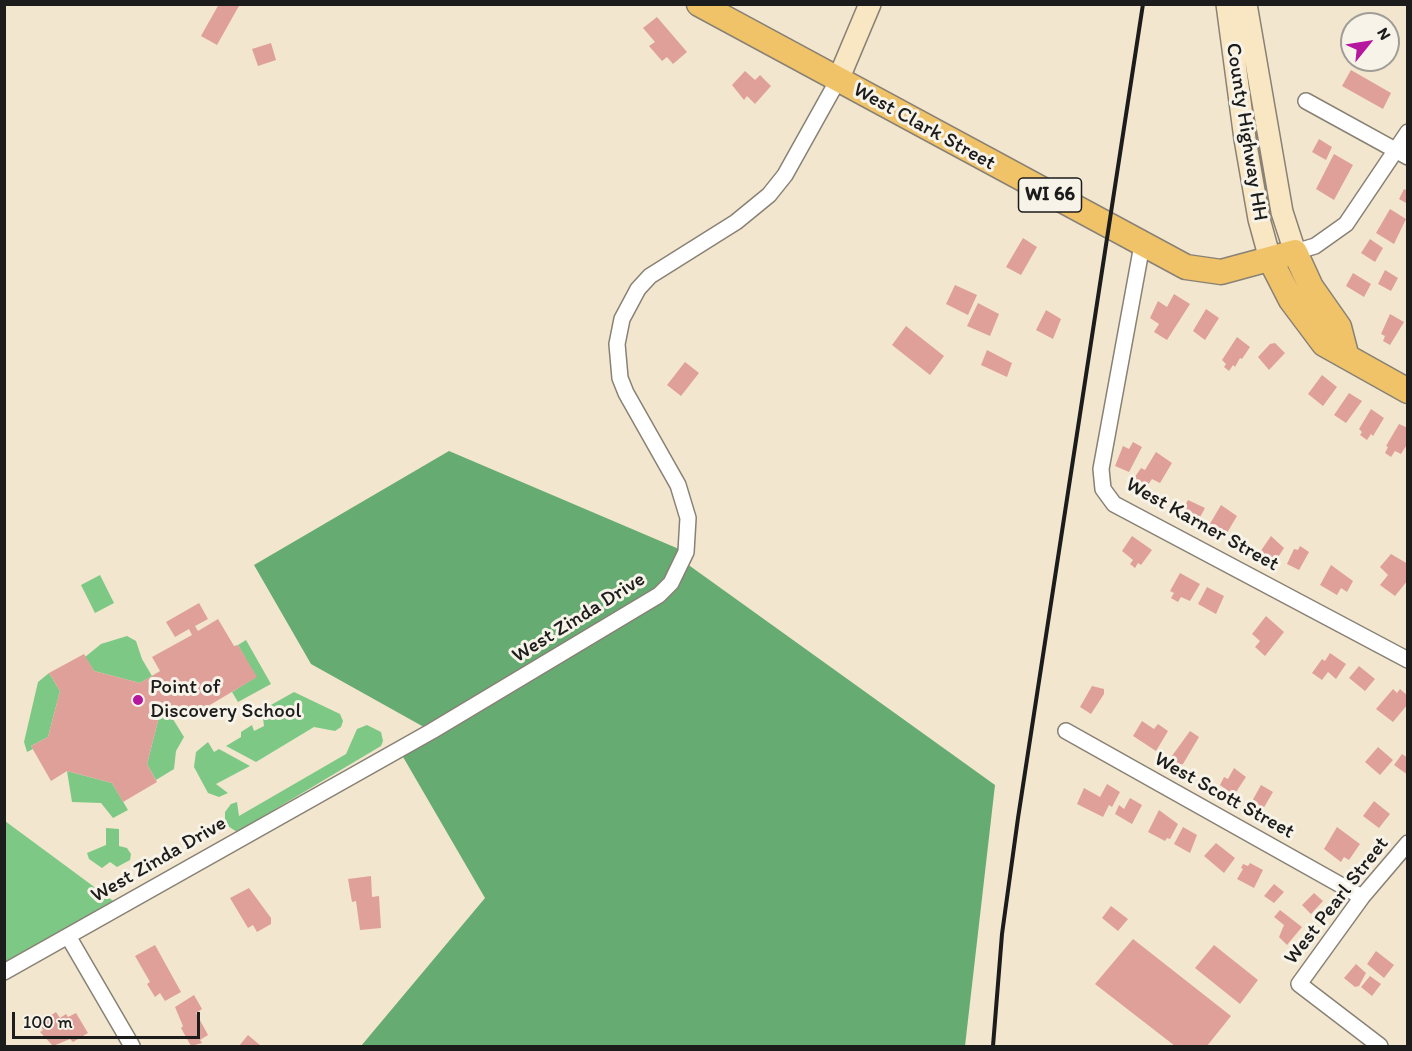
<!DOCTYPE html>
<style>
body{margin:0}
#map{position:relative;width:1412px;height:1051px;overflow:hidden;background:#f3e6ce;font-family:Itim,sans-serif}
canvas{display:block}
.frame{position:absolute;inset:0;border:6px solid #1c1c1c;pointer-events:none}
.north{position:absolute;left:1340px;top:12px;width:60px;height:60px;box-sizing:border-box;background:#f7f3e8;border:2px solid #9f9d96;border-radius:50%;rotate:60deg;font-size:16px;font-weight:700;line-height:24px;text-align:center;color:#1c1c1c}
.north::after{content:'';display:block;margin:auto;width:21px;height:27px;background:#b5179e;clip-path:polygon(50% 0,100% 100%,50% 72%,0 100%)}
.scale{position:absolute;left:12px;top:1012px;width:188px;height:27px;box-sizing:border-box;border:3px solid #1c1c1c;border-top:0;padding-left:8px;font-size:18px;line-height:21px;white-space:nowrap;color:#1c1c1c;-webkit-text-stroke:4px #f7f3e8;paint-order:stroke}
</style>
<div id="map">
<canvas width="1412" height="1051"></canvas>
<div class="frame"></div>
<div class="north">N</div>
<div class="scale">100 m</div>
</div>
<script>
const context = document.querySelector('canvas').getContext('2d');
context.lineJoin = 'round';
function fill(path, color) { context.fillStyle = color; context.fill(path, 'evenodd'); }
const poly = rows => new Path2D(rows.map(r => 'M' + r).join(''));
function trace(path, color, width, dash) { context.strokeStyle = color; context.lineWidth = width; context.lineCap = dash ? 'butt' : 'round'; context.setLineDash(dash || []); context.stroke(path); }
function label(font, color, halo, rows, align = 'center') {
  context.font = font + ' Itim,sans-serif'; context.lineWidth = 6; context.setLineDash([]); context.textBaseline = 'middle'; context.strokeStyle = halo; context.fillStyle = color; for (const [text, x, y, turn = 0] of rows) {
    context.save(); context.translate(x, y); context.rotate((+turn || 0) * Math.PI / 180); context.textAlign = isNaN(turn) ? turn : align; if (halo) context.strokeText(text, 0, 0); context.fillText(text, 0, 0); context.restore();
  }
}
fill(poly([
 [100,575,114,603,95,613,81,585],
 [127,636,136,641,142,659,152,676,140,683,94,671,85,657,101,644],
 [246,640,271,684,238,702,232,692,256,677,238,645],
 [49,673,60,691,48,737,31,746,33,749,27,752,24,742,38,682],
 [294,692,340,714,343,721,341,727,335,731,314,727,256,762,226,746,241,737,241,732,252,725,254,731,264,726,262,710],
 [168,711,184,737,176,751,174,769,156,780,147,764,159,717],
 [367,725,381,732,383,741,381,746,237,832,225,824,225,812,231,804,237,802,239,816,346,754,357,729],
 [208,742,214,752,219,749,250,766,216,784,228,793,219,797,208,793,194,767,196,752],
 [67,771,112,783,128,810,113,818,101,803,72,802],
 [5,821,116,903,5,972],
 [106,828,119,829,119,846,127,848,131,854,130,860,117,867,110,862,102,868,89,859,87,853,106,845]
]), '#7ec885');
fill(poly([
 [449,451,686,552,683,561,995,785,965,1046,361,1046,485,898,399,750,431,731,311,664,254,565]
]), '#66ac72');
fill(poly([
 [219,4,240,4,217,45,201,36],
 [657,17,687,52,673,64,667,57,662,61,649,46,655,42,643,28],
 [271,43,276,60,258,66,252,49],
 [1351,70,1391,93,1383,109,1342,86],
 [745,71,755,80,760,75,771,86,755,104,747,96,744,100,732,85],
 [1319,139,1332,147,1326,160,1312,152],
 [1334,154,1353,165,1334,200,1316,189],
 [1404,189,1408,191,1408,204,1399,199],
 [1390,209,1406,219,1394,244,1376,233],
 [1023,238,1037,247,1021,275,1006,267],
 [1370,239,1383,248,1375,262,1361,253],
 [1385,270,1398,278,1391,291,1378,284],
 [1353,273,1371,284,1364,297,1346,286],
 [955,285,977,295,968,315,946,304],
 [1174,294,1190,304,1167,340,1154,332,1159,324,1150,318,1158,301,1167,307],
 [978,303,999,314,990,336,967,326],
 [1206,309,1219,318,1205,340,1193,331],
 [1046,310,1061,319,1053,339,1036,330],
 [1390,314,1404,322,1390,345,1383,341,1385,336,1381,334],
 [906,326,944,356,930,375,892,345],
 [1237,337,1250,347,1242,359,1240,358,1235,367,1233,365,1229,371,1224,367,1226,364,1222,360],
 [1275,343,1285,353,1269,370,1258,357,1270,344],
 [987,350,1012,363,1007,377,981,365],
 [685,362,699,373,681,396,667,385],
 [1322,375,1337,387,1323,406,1308,394],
 [1349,393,1362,401,1346,423,1334,415],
 [1371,409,1384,418,1373,436,1371,434,1367,440,1360,435,1362,432,1359,429],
 [1399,424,1408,428,1408,443,1401,454,1395,451,1391,457,1385,453,1388,447,1386,446],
 [1133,442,1142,447,1129,472,1115,466,1123,446,1129,449],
 [1156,452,1172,463,1160,483,1152,479,1143,492,1130,484,1141,468,1145,470],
 [1188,500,1205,508,1197,523,1192,521,1190,525,1178,518],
 [1221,505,1237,516,1224,538,1208,527],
 [1132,536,1152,550,1141,565,1138,563,1135,568,1130,564,1133,560,1122,551],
 [1271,536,1284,548,1275,562,1260,552],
 [1300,546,1309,552,1299,570,1287,564,1294,549,1298,550],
 [1391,554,1408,564,1408,580,1395,596,1380,585,1388,575,1380,567],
 [1331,565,1353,581,1347,592,1341,588,1337,595,1320,585],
 [1180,573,1200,584,1190,601,1181,597,1178,602,1171,598,1174,593,1170,591],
 [1207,587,1224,596,1216,614,1198,604],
 [199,603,208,619,195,626,198,631,218,619,234,646,238,645,257,677,188,718,182,708,159,717,147,764,157,782,123,802,112,783,67,771,51,781,31,746,48,737,60,691,49,673,84,654,94,671,140,683,160,671,152,657,192,635,189,629,175,637,166,622],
 [1266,616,1284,632,1265,656,1255,647,1260,641,1252,634],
 [1330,653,1346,664,1336,679,1328,672,1322,680,1312,673,1322,659,1325,661],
 [1359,666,1375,679,1365,691,1349,678],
 [1092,686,1104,689,1104,694,1091,714,1080,707],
 [1393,689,1397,693,1400,689,1408,696,1408,704,1393,722,1376,709],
 [1142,721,1154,729,1158,724,1168,731,1156,751,1133,736],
 [1190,731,1199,737,1183,764,1178,765,1169,760],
 [1378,747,1393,760,1380,775,1365,762],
 [1402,754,1408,758,1408,775,1394,765],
 [1234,768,1246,777,1234,795,1220,785,1224,777,1228,779],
 [1107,784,1120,792,1112,807,1109,805,1103,817,1077,804,1084,788,1100,797],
 [1261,785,1273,792,1263,809,1251,803],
 [1130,798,1142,805,1132,824,1115,814,1119,805,1124,809],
 [1374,801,1390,814,1379,828,1363,816],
 [1159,810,1178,824,1170,839,1167,838,1165,841,1148,832],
 [1183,827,1197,835,1190,853,1174,844],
 [1337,827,1360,844,1349,860,1344,857,1341,862,1324,849],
 [1216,843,1235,858,1224,873,1204,856],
 [1250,863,1263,870,1254,888,1237,879,1243,869,1241,868,1243,864,1248,866],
 [371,876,372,897,379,896,381,928,360,930,356,901,352,902,348,879],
 [1274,884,1284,892,1274,903,1264,896],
 [249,888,271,918,271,924,257,932,253,925,248,928,230,898],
 [1314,893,1323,901,1311,914,1302,905],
 [1111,906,1128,919,1118,931,1102,918],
 [1280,910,1302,927,1287,945,1279,937,1284,925,1274,917],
 [1133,939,1231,1016,1207,1046,1175,1046,1095,984],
 [155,945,181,992,165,1001,160,993,155,997,147,984,150,982,135,956],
 [1214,945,1258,980,1240,1004,1195,968],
 [1376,951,1394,965,1384,978,1367,964],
 [1356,964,1366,973,1359,986,1355,987,1344,978],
 [1370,976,1381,984,1372,996,1361,987],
 [194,995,202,1009,196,1013,208,1035,200,1040,202,1043,191,1046,181,1028,183,1026,175,1007],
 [56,1012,60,1018,66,1014,68,1017,76,1013,88,1033,73,1042,70,1039,53,1046,40,1032,43,1030,39,1023],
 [248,1035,261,1046,239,1046]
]), '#dfa09a');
const street = poly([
 [1306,101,1408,157],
 [1142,245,1101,469,1103,489,1114,504,1408,660],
 [1295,252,1315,246,1346,224,1408,132],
 [1066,731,1362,897],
 [68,936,132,1046],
 [4,972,432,731,659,595,671,583,686,552,688,518,678,485,626,393,620,378,617,344,622,319,638,289,650,276,736,222,769,195,785,175,838,80],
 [1380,1046,1299,984,1362,897,1408,843]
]);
const secondary = poly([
 [1227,4,1245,139,1259,219,1270,259],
 [1246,4,1282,212,1295,252],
 [838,80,870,4]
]);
const primary = poly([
 [699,4,1186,267,1221,272,1295,252,1311,287,1339,327,1346,354],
 [1270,259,1291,300,1324,344,1408,391]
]);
trace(street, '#888175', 18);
trace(secondary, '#888175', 24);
trace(primary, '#888175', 27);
trace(street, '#fff', 15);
trace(secondary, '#f9e7c3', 21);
trace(primary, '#f1c369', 24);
trace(poly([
 [993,1046,1002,934,1018,818,1143,4]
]), '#1c1c1c', 4);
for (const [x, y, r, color] of [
 [138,700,6,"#b5179e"]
]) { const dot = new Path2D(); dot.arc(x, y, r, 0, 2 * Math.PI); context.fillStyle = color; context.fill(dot); trace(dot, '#f7f3e8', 2); }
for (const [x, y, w] of [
 [1050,195,63]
]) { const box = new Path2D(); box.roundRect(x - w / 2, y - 17, w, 34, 4.5); context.fillStyle = '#f7f3e8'; context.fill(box); trace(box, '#1c1c1c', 1.5); }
label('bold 20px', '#1c1c1c', null, [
 ["WI 66",1050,195]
]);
label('21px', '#1c1c1c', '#f7f3e8', [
 ["West Clark Street",924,127,29],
 ["County Highway HH",1246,132,81],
 ["West Karner Street",1202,525,29],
 ["West Zinda Drive",579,618,-32],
 ["West Scott Street",1224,796,29],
 ["West Zinda Drive",159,860,-30],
 ["West Pearl Street",1337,901,-52]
]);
label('21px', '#1c1c1c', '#f7f3e8', [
 ["Point of",150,688],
 ["Discovery School",150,712]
], 'left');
</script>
